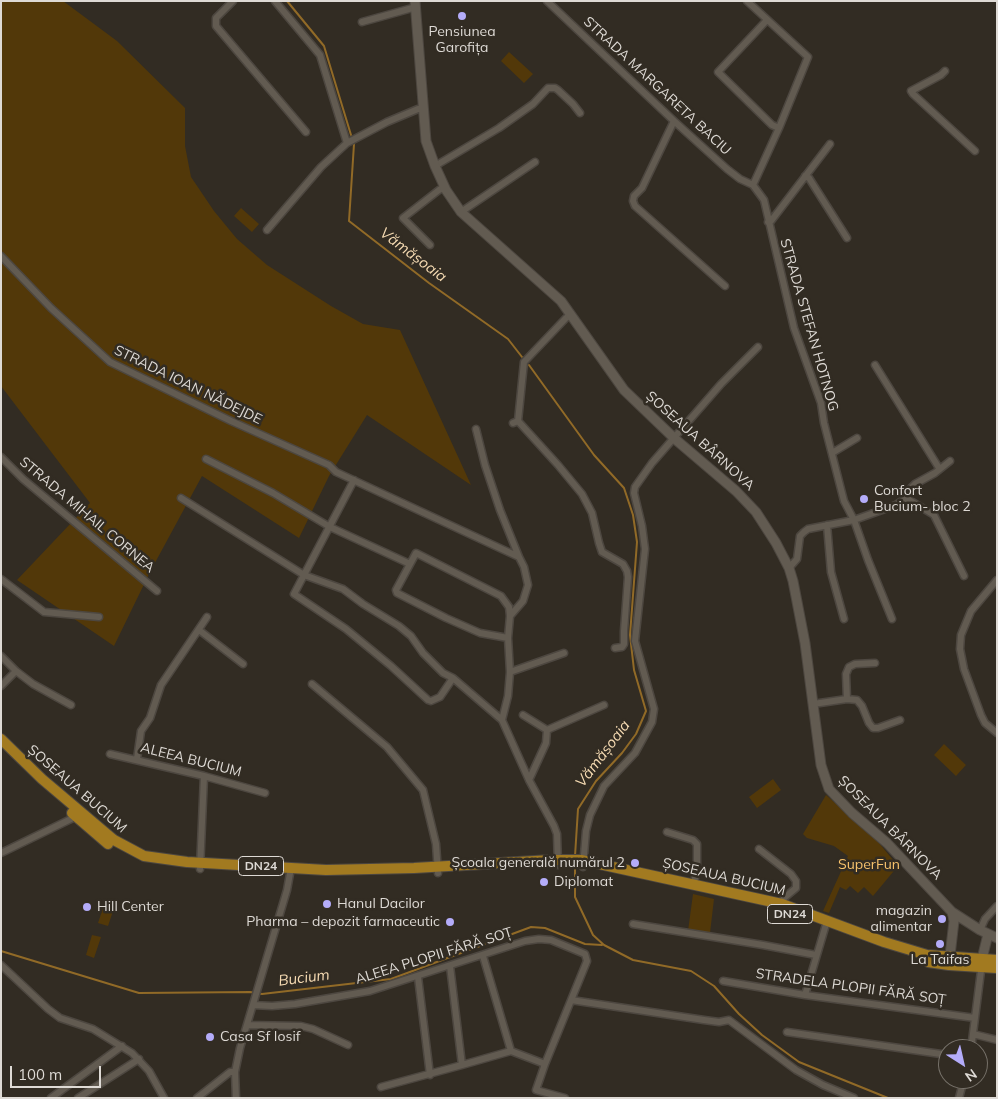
<!DOCTYPE html>
<meta charset="utf-8">
<style>
body{margin:0}
#map{position:relative;width:998px;height:1099px;overflow:hidden;background:#322c23;font-family:Mulish,sans-serif}
canvas{display:block}
.frame{position:absolute;inset:0;border:2px solid #dedad5;pointer-events:none}
.north{position:absolute;left:938px;top:1039px;width:50px;height:50px;box-sizing:border-box;background:#322c23;border:1px solid #77726a;border-radius:50%;rotate:145deg;font-size:14px;font-weight:700;line-height:20px;text-align:center;color:#dedad5}
.north::after{content:'';display:block;margin:auto;width:18px;height:22px;background:#b4acf9;clip-path:polygon(50% 0,100% 100%,50% 72%,0 100%)}
.scale{position:absolute;left:10px;top:1066px;width:91px;height:22px;box-sizing:border-box;border:2px solid #dedad5;border-top:0;padding-left:6px;font-size:15px;line-height:18px;white-space:nowrap;color:#dedad5;-webkit-text-stroke:4px #322c23;paint-order:stroke}
</style>
<div id="map">
<canvas width="998" height="1099"></canvas>
<div class="frame"></div>
<div class="north">N</div>
<div class="scale">100 m</div>
</div>
<script>
const context = document.querySelector('canvas').getContext('2d');
context.lineJoin = 'round';
function fill(path, color) { context.fillStyle = color; context.fill(path, 'evenodd'); }
const poly = rows => new Path2D(rows.map(r => 'M' + r).join(''));
function trace(path, color, width, dash) { context.strokeStyle = color; context.lineWidth = width; context.lineCap = dash ? 'butt' : 'round'; context.setLineDash(dash || []); context.stroke(path); }
function label(font, color, halo, rows, align = 'center') {
  context.font = font + ' Mulish,sans-serif'; context.lineWidth = 5; context.setLineDash([]); context.textBaseline = 'middle'; context.strokeStyle = halo; context.fillStyle = color; for (const [text, x, y, turn = 0] of rows) {
    context.save(); context.translate(x, y); context.rotate((+turn || 0) * Math.PI / 180); context.textAlign = isNaN(turn) ? turn : align; if (halo) context.strokeText(text, 0, 0); context.fillText(text, 0, 0); context.restore();
  }
}
fill(poly([
 [1,1,63,1,117,41,185,108,185,146,191,177,214,211,237,239,267,265,331,306,363,324,400,330,471,485,367,415,329,476,299,538,202,476,150,572,114,646,17,580,90,503,1,386],
 [509,52,533,74,524,83,501,61],
 [241,208,259,224,252,232,234,216],
 [944,744,966,765,956,776,934,755],
 [773,779,781,790,757,808,749,797],
 [826,795,874,837,898,866,873,896,864,887,858,893,850,886,846,890,840,887,829,913,823,911,848,856,834,846,807,838,803,834],
 [693,894,714,899,710,933,688,931],
 [105,902,115,905,108,926,98,923],
 [92,935,101,937,94,958,86,955]
]), '#523809');
trace(poly([
 [287,1,324,46,351,135],
 [354,144,349,221,429,283,508,339,522,357],
 [529,365,594,455,624,488,633,515,637,542,630,635,634,670,646,711,636,734,622,753,596,781,578,809,575,856],
 [575,863,575,897,593,935,604,945,633,960,691,971,714,986,739,1014,762,1035,799,1062,888,1098],
 [1,951,139,993,250,992,262,994,391,979,531,927,545,928,585,944,602,945]
]), '#916a27', 2);
const street = poly([
 [233,1,216,18,216,26,306,132],
 [275,1,320,55,347,143],
 [547,1,674,121,727,169,740,179,753,185],
 [747,1,808,57,779,128,753,185,764,200,794,328,821,403,824,423,844,501,854,520,868,560,892,619],
 [767,20,718,72,772,125,779,128],
 [362,22,416,7],
 [945,71,941,75,911,91,913,94,975,151],
 [674,121,642,188,634,196,633,201,635,206,725,286],
 [435,166,499,128,533,104,548,88,555,88,558,90,573,104,580,113],
 [805,176,809,178,847,238],
 [461,212,535,162],
 [768,222,771,221,830,144],
 [267,230,321,167,347,143,387,122,418,109,422,109],
 [430,245,403,218,439,190,445,187],
 [1,256,51,308,110,362,231,421,329,465,336,472,519,557,524,567,528,585,523,601,510,616],
 [875,365,939,468],
 [518,421,558,465,582,494,592,513,599,543,602,552,623,564,627,571,628,577,624,631,624,644,622,647,615,648],
 [513,423,518,421,524,362,566,318,571,315],
 [476,429,485,465,500,510,519,557],
 [832,453,857,438],
 [1,457,23,479,157,591],
 [206,459,273,493,330,527,410,564],
 [354,480,294,594,346,629,391,666,428,700,431,701,440,697,453,678],
 [181,498,304,575,343,589,363,604,399,626,411,636,423,653,443,673,453,678,502,720],
 [906,498,934,515,964,576],
 [827,525,831,572,844,619],
 [789,568,797,559,800,536,804,532,808,529,854,520,896,505,906,498,910,489,915,484,935,473,950,461],
 [1,579,44,612,99,617],
 [997,580,971,611,961,635,960,649,964,669,981,715,985,723,997,733],
 [199,630,243,664],
 [508,638,480,633,446,618,397,593,396,590,416,553,501,596,509,607,510,616,508,638,510,672,508,696,502,720,529,780,554,826,557,834,558,865],
 [1,656,16,671,33,684,71,705],
 [510,672,564,653],
 [312,684,387,747,423,790,436,844,438,873],
 [1,686,16,671],
 [847,699,846,674,849,667,855,664,875,663],
 [813,704,847,699,857,700,862,706,869,723,873,728,878,728,900,720],
 [523,715,547,730],
 [110,754,204,776,265,793],
 [137,759,141,731,150,718,161,685,207,617],
 [529,780,546,743,547,730,604,705],
 [667,832,693,840,697,844,697,865,694,884],
 [759,849,791,874,796,881,796,888,784,898,782,904],
 [1,853,71,819,77,812],
 [583,867,586,831,590,815,604,786,635,753,652,722,654,709,635,641,645,549,642,526,634,493,635,487,652,463,721,384,758,347],
 [200,869,204,776],
 [633,924,763,945,816,955],
 [980,930,985,919,997,906],
 [483,956,511,1051],
 [1,965,48,1009,60,1018,93,1029,132,1053,149,1071,164,1098],
 [450,966,462,1065,511,1051,545,1064],
 [418,977,430,1075],
 [723,981,805,995,975,1018],
 [805,995,827,921],
 [571,1000,704,1020,719,1022,729,1020,796,1070,823,1085,854,1098],
 [253,1005,272,1006,295,1004,370,991,525,941,539,939,551,940,585,954,587,961,545,1064,536,1090,565,1098],
 [247,1025,301,1026,313,1029,348,1045],
 [787,1032,948,1055],
 [973,1034,997,1040],
 [971,1049,982,963],
 [381,1087,462,1065],
 [51,1098,122,1046],
 [78,1098,139,1059],
 [197,1098,230,1072,235,1072],
 [236,1098,235,1072,240,1048,287,890,291,868],
 [959,1098,964,1079]
]);
const secondary = poly([
 [415,1,426,141,435,166,446,190,461,212,561,301,624,390,675,439,736,491,756,512,776,543,789,568,793,581,805,643,821,765,829,789,852,813,887,843,952,912,980,930,997,938],
 [982,959,988,934],
 [949,964,954,921,952,912]
]);
const primary = poly([
 [1,739,42,779,114,840,144,856,187,862,326,870,414,868,552,860,581,860,782,904,884,942,927,955,997,960],
 [72,813,108,844],
 [928,962,949,965,997,968]
]);
trace(street, '#4d4740', 9);
trace(secondary, '#4d4740', 11);
trace(primary, '#4d4740', 12);
trace(street, '#625b51', 6);
trace(secondary, '#625b51', 9);
trace(primary, '#a27a20', 10);
for (const [x, y, r, color] of [
 [462,16,5,"#b4acf9"],
 [864,499,5,"#b4acf9"],
 [635,863,5,"#b4acf9"],
 [544,882,5,"#b4acf9"],
 [327,904,5,"#b4acf9"],
 [87,907,5,"#b4acf9"],
 [942,919,5,"#b4acf9"],
 [450,922,5,"#b4acf9"],
 [940,944,5,"#b4acf9"],
 [210,1037,5,"#b4acf9"]
]) { const dot = new Path2D(); dot.arc(x, y, r, 0, 2 * Math.PI); context.fillStyle = color; context.fill(dot); trace(dot, '#322c23', 2); }
for (const [x, y, w] of [
 [261,866,45],
 [790,914,45]
]) { const box = new Path2D(); box.roundRect(x - w / 2, y - 9.5, w, 19, 4); context.fillStyle = '#322c23'; context.fill(box); trace(box, '#dedad5', 1); }
label('bold 12px', '#dedad5', null, [
 ["DN24",261,866],
 ["DN24",790,914]
]);
label('14px', '#dedad5', '#322c23', [
 ["Pensiunea",462,32,"center"],
 ["Garofița",462,48,"center"],
 ["Confort",874,491],
 ["Bucium- bloc 2",874,507],
 ["Școala generală numărul 2",625,863,"right"],
 ["Diplomat",554,882],
 ["Hanul Dacilor",337,904],
 ["Hill Center",97,907],
 ["magazin",932,911,"right"],
 ["alimentar",932,927,"right"],
 ["Pharma – depozit farmaceutic",440,922,"right"],
 ["La Taifas",940,960,"center"],
 ["Casa Sf Iosif",220,1037]
], 'left');
label('14px', '#dedad5', '#322c23', [
 ["STRADA MARGARETA BACIU",657,86,43],
 ["STRADA STEFAN HOTNOG",809,325,74],
 ["STRADA IOAN NĂDEJDE",188,385,26],
 ["ȘOSEAUA BÂRNOVA",700,441,42],
 ["STRADA MIHAIL CORNEA",87,515,40],
 ["ALEEA BUCIUM",191,760,14],
 ["ȘOSEAUA BUCIUM",77,789,41],
 ["ȘOSEAUA BÂRNOVA",890,828,45],
 ["ȘOSEAUA BUCIUM",724,877,13],
 ["ALEEA PLOPII FĂRĂ SOȚ",434,956,-17],
 ["STRADELA PLOPII FĂRĂ SOȚ",851,987,8]
]);
label('14px', '#f8c36d', '#322c23', [
 ["SuperFun",869,865]
]);
label('italic 15px', '#f6dbb3', '#322c23', [
 ["Vămășoaia",413,255,37],
 ["Vămășoaia",603,754,-53],
 ["Bucium",304,978,-7]
]);
</script>
